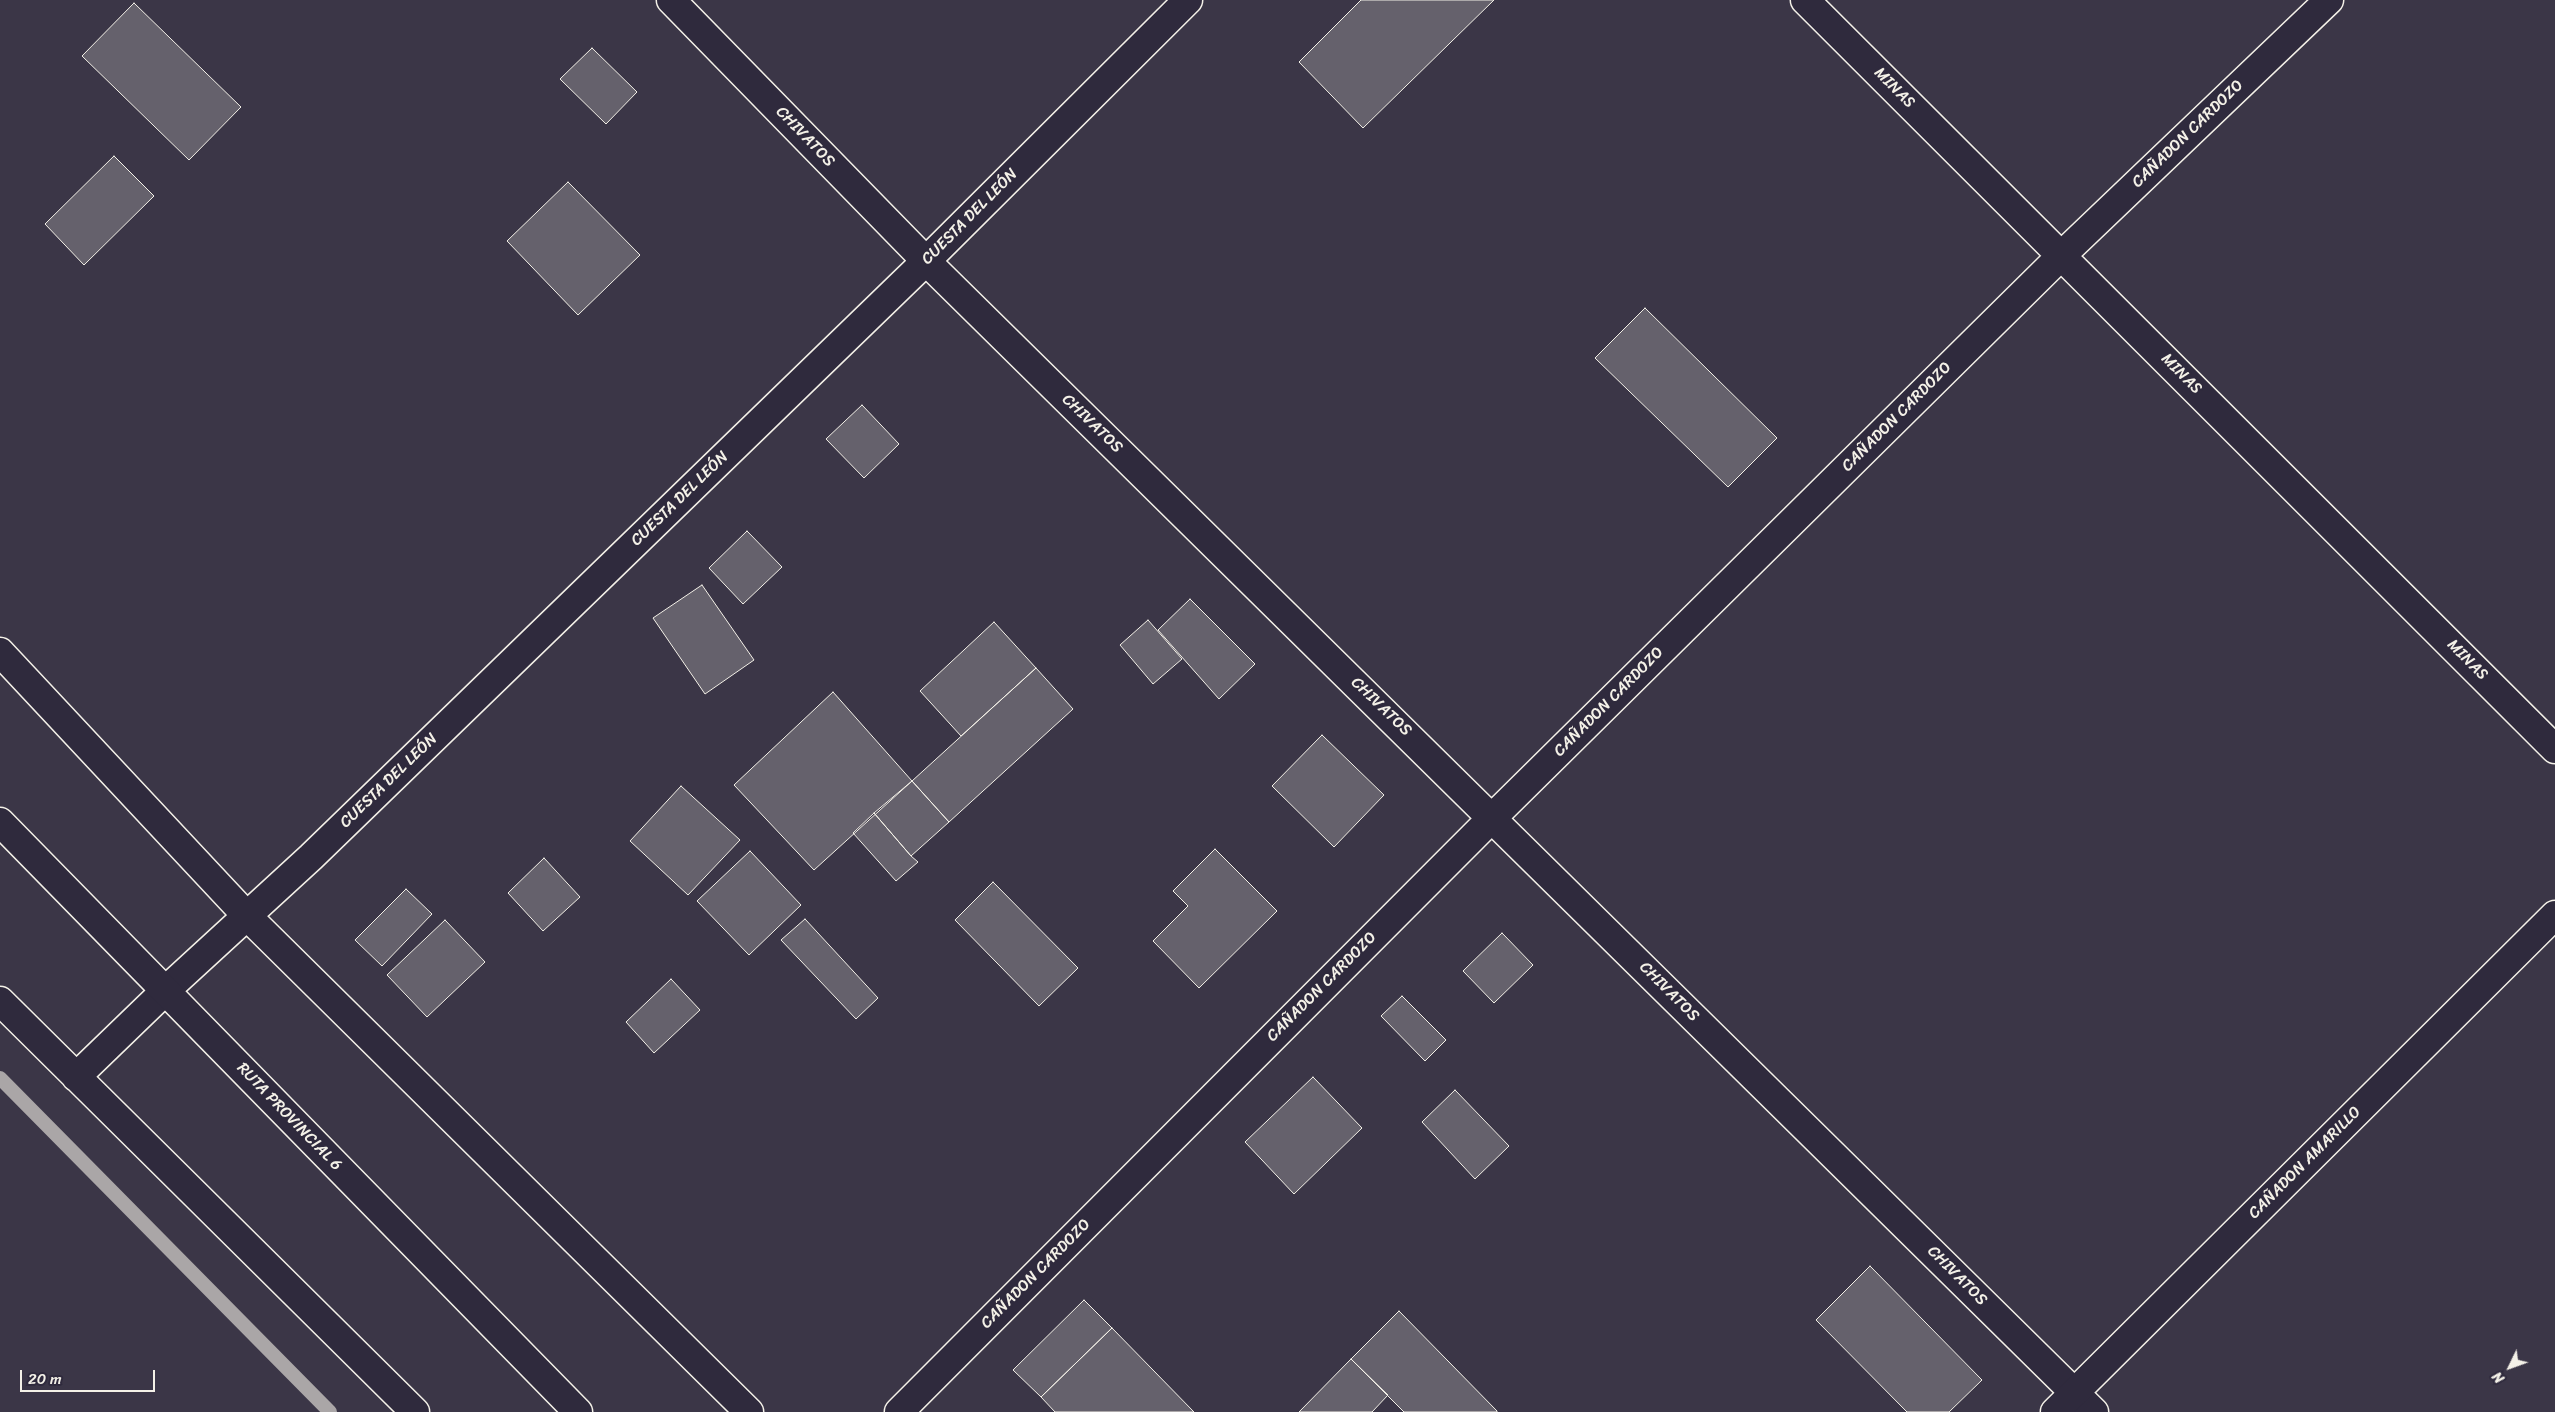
<!DOCTYPE html>
<meta charset="utf-8">
<style>
body{margin:0}
#map{position:relative;width:2555px;height:1412px;overflow:hidden;background:#3b3647;font-family:Sriracha,sans-serif}
canvas{display:block}
.north{position:absolute;left:2485px;top:1342px;width:50px;height:50px;-webkit-text-stroke:4px #2f2a3d;paint-order:stroke;rotate:228deg;font-size:14px;font-weight:700;line-height:20px;text-align:center;color:#f4f1e8}
.north::after{content:'';display:block;margin:auto;width:18px;height:22px;background:#f4f1e8;clip-path:polygon(50% 0,100% 100%,50% 72%,0 100%)}
.scale{position:absolute;left:20px;top:1370px;width:135px;height:22px;box-sizing:border-box;border:2px solid #f4f1e8;border-top:0;padding-left:6px;font-size:15px;line-height:18px;white-space:nowrap;color:#f4f1e8;-webkit-text-stroke:4px #2f2a3d;paint-order:stroke}
</style>
<div id="map">
<canvas width="2555" height="1412"></canvas>
<div class="north">N</div>
<div class="scale">20 m</div>
</div>
<script>
const context = document.querySelector('canvas').getContext('2d');
context.lineJoin = 'round';
const poly = rows => new Path2D(rows.map(r => 'M' + r).join(''));
function trace(path, color, width, dash) { context.strokeStyle = color; context.lineWidth = width; context.lineCap = dash ? 'butt' : 'round'; context.setLineDash(dash || []); context.stroke(path); }
function fill(path, color) { context.fillStyle = color; context.fill(path, 'evenodd'); }
function label(font, color, halo, rows, align = 'center') {
  context.font = font + ' Sriracha,sans-serif'; context.lineWidth = 4; context.setLineDash([]); context.textBaseline = 'middle'; context.strokeStyle = halo; context.fillStyle = color; for (const [text, x, y, turn = 0] of rows) {
    context.save(); context.translate(x, y); context.rotate((+turn || 0) * Math.PI / 180); context.textAlign = isNaN(turn) ? turn : align; if (halo) context.strokeText(text, 0, 0); context.fillText(text, 0, 0); context.restore();
  }
}
trace(poly([
 [0,1078,330,1412]
]), '#aaa6a7', 14);
const building = poly([
 [1361,0,1494,0,1363,128,1299,62,1361,0],
 [134,3,241,107,189,160,82,56,134,3],
 [592,48,637,92,606,124,560,79,592,48],
 [114,156,154,196,84,265,45,224,114,156],
 [568,182,640,255,578,315,507,241,568,182],
 [1645,308,1777,438,1728,487,1595,358,1645,308],
 [862,405,899,444,864,478,826,439,862,405],
 [747,531,782,567,743,604,709,568,747,531],
 [702,585,754,660,705,694,653,618,702,585],
 [1190,599,1255,664,1219,699,1158,630,1190,599],
 [1148,620,1182,659,1153,684,1120,645,1148,620],
 [994,622,1036,668,961,736,920,691,994,622],
 [1036,668,1073,709,949,822,912,781,1036,668],
 [833,692,912,781,814,870,734,785,833,692],
 [1322,735,1384,795,1334,847,1272,786,1322,735],
 [912,781,949,822,911,856,874,813,912,781],
 [681,786,740,840,688,895,630,841,681,786],
 [874,813,911,856,918,862,896,881,853,833,874,813],
 [1215,849,1277,911,1199,988,1153,941,1188,906,1173,891,1215,849],
 [750,851,801,905,749,955,697,901,750,851],
 [544,858,580,897,543,931,508,893,544,858],
 [993,882,1078,968,1039,1006,955,920,993,882],
 [406,889,432,914,382,966,355,940,406,889],
 [805,919,878,998,856,1019,781,940,805,919],
 [445,920,485,962,427,1017,387,975,445,920],
 [1502,933,1533,965,1494,1003,1463,971,1502,933],
 [671,979,700,1010,654,1053,626,1022,671,979],
 [1402,996,1446,1040,1425,1061,1381,1016,1402,996],
 [1313,1077,1362,1128,1294,1194,1245,1142,1313,1077],
 [1455,1090,1509,1146,1475,1179,1422,1122,1455,1090],
 [1870,1266,1982,1380,1949,1412,1907,1412,1816,1320,1870,1266],
 [1084,1300,1112,1328,1041,1397,1013,1370,1084,1300],
 [1399,1311,1497,1411,1497,1412,1404,1412,1351,1359,1399,1311],
 [1112,1328,1194,1412,1055,1412,1041,1397,1112,1328],
 [1351,1359,1388,1395,1372,1412,1299,1412,1351,1359]
]);
fill(building, '#65616c');
trace(building, '#f4f1e8', 1);
const street = poly([
 [671,0,926,261,2094,1412],
 [1805,0,2555,749],
 [0,652,247,916,749,1412],
 [0,1001,415,1412],
 [76,1077,165,991,311,857,926,261,1188,0],
 [899,1412,1493,817,2062,255,2329,0]
]);
const secondary = poly([
 [0,822,578,1412],
 [2055,1412,2555,915]
]);
trace(street, '#f4f1e8', 31);
trace(secondary, '#f4f1e8', 31);
trace(street, '#2f2a3d', 28);
trace(secondary, '#2f2a3d', 28);
label('16px', '#f4f1e8', '#2f2a3d', [
 ["MINAS",1894,88,45],
 ["CAÑADON CARDOZO",2188,134,-44],
 ["CHIVATOS",805,137,46],
 ["CUESTA DEL LEÓN",970,217,-45],
 ["MINAS",2181,374,45],
 ["CAÑADON CARDOZO",1897,417,-45],
 ["CHIVATOS",1092,424,44],
 ["CUESTA DEL LEÓN",680,499,-44],
 ["MINAS",2467,660,45],
 ["CAÑADON CARDOZO",1609,702,-45],
 ["CHIVATOS",1381,707,44],
 ["CUESTA DEL LEÓN",389,781,-44],
 ["CAÑADON CARDOZO",1322,987,-45],
 ["CHIVATOS",1669,992,45],
 ["RUTA PROVINCIAL 6",289,1117,46],
 ["CAÑADON AMARILLO",2305,1163,-45],
 ["CAÑADON CARDOZO",1036,1274,-45],
 ["CHIVATOS",1957,1276,45]
]);
</script>
